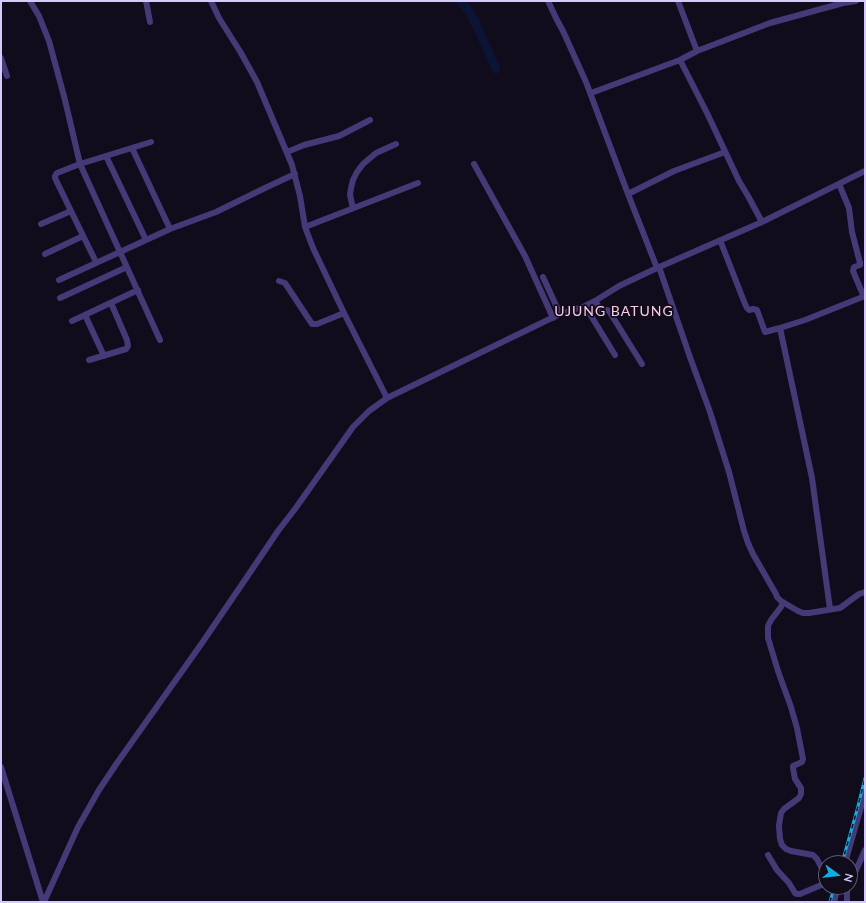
<!DOCTYPE html>
<style>
body{margin:0}
#map{position:relative;width:866px;height:903px;overflow:hidden;background:#110c1b;font-family:Lato,sans-serif}
canvas{display:block}
.frame{position:absolute;inset:0;border:2px solid #d6c9fb;pointer-events:none}
.north{position:absolute;left:818px;top:855px;width:40px;height:40px;box-sizing:border-box;background:#110c1b;border:1px solid #605875;border-radius:50%;rotate:105deg;font-size:11px;font-weight:700;line-height:16px;text-align:center;color:#d6c9fb}
.north::after{content:'';display:block;margin:auto;width:14px;height:18px;background:#0faee2;clip-path:polygon(50% 0,100% 100%,50% 72%,0 100%)}
</style>
<div id="map">
<canvas width="866" height="903"></canvas>
<div class="frame"></div>
<div class="north">N</div>
</div>
<script>
const context = document.querySelector('canvas').getContext('2d');
context.lineJoin = 'round';
const poly = rows => new Path2D(rows.map(r => 'M' + r).join(''));
function trace(path, color, width, dash) { context.strokeStyle = color; context.lineWidth = width; context.lineCap = dash ? 'butt' : 'round'; context.setLineDash(dash || []); context.stroke(path); }
function label(font, color, halo, rows, align = 'center') {
  context.font = font + ' Lato,sans-serif'; context.lineWidth = 3.5; context.setLineDash([]); context.textBaseline = 'middle'; context.strokeStyle = halo; context.fillStyle = color; for (const [text, x, y, turn = 0] of rows) {
    context.save(); context.translate(x, y); context.rotate((+turn || 0) * Math.PI / 180); context.textAlign = isNaN(turn) ? turn : align; if (halo) context.strokeText(text, 0, 0); context.fillText(text, 0, 0); context.restore();
  }
}
trace(poly([
 [460,1,467,8,476,24,496,69]
]), '#0b1434', 9);
trace(poly([
 [30,1,39,16,49,41,65,100,80,164,120,252,170,229,216,212,265,188,295,174],
 [146,1,150,22],
 [211,1,219,18,241,53,257,82,292,165,300,196,305,227,313,248,344,313,387,398,560,314,585,306,595,301,619,286,657,268,762,222,865,171],
 [548,1,557,20,563,31,586,82,628,194,657,268],
 [678,1,697,51],
 [1,58,7,76],
 [680,60,707,113,739,181,748,196,762,222],
 [591,93,680,60,697,51,770,23,843,3,856,1],
 [132,148,170,229],
 [287,152,304,145,339,136,370,120],
 [106,156,146,240],
 [474,164,525,256,553,318],
 [839,184,849,208,852,232,860,263,860,265,854,267,853,271,864,297],
 [628,194,674,171,725,152],
 [353,208,350,195,351,188,353,180,357,172,363,164,376,153,396,144],
 [41,224,71,211],
 [305,227,418,183],
 [720,240,745,304,747,308,749,310,753,309,757,310,765,332,780,328,805,320,865,296],
 [45,254,83,236],
 [96,262,71,211,55,178,55,176,57,173,80,164,151,142],
 [659,267,691,360,709,409,729,472,744,531,748,543,753,554,776,594,777,597,781,601,798,611,803,613,809,613,840,608,859,594,865,592],
 [543,277,560,314],
 [59,280,120,252,160,340],
 [279,281,285,283,312,324,317,324,344,313],
 [60,298,127,267],
 [595,301,601,310,607,310,609,311,642,364],
 [585,306,615,355],
 [85,315,104,356],
 [72,321,138,290],
 [780,328,812,478,830,609],
 [89,360,126,349,128,346,127,340,111,303],
 [783,602,781,607,771,620,768,626,768,638,778,671,791,707,797,728,803,759,802,762,793,766,793,768,795,779,801,788,801,794,799,798,784,809,781,813,780,819,779,826,780,839,782,845,786,849,791,851,813,855,817,859,826,877],
 [1,767,43,902],
 [768,855,777,870,789,883,795,893,797,894,800,894,826,883],
 [845,863,865,793],
 [850,884,865,850],
 [847,887,847,902],
 [44,902,78,827,99,790,117,763,202,643,251,571,278,531,295,509,353,427,369,411,387,398],
 [834,902,838,887]
]), '#453a77', 6);
const rail = poly([
 [842,863,857,810,865,778],
 [830,902,834,887]
]);
trace(rail, '#0faee2', 3);
trace(rail, '#110c1b', 1.5, [4.5]);
context.letterSpacing = '1px';
label('14px', '#fccbe3', '#110c1b', [
 ["UJUNG BATUNG",614,311]
]);
context.letterSpacing = '0px';
</script>
